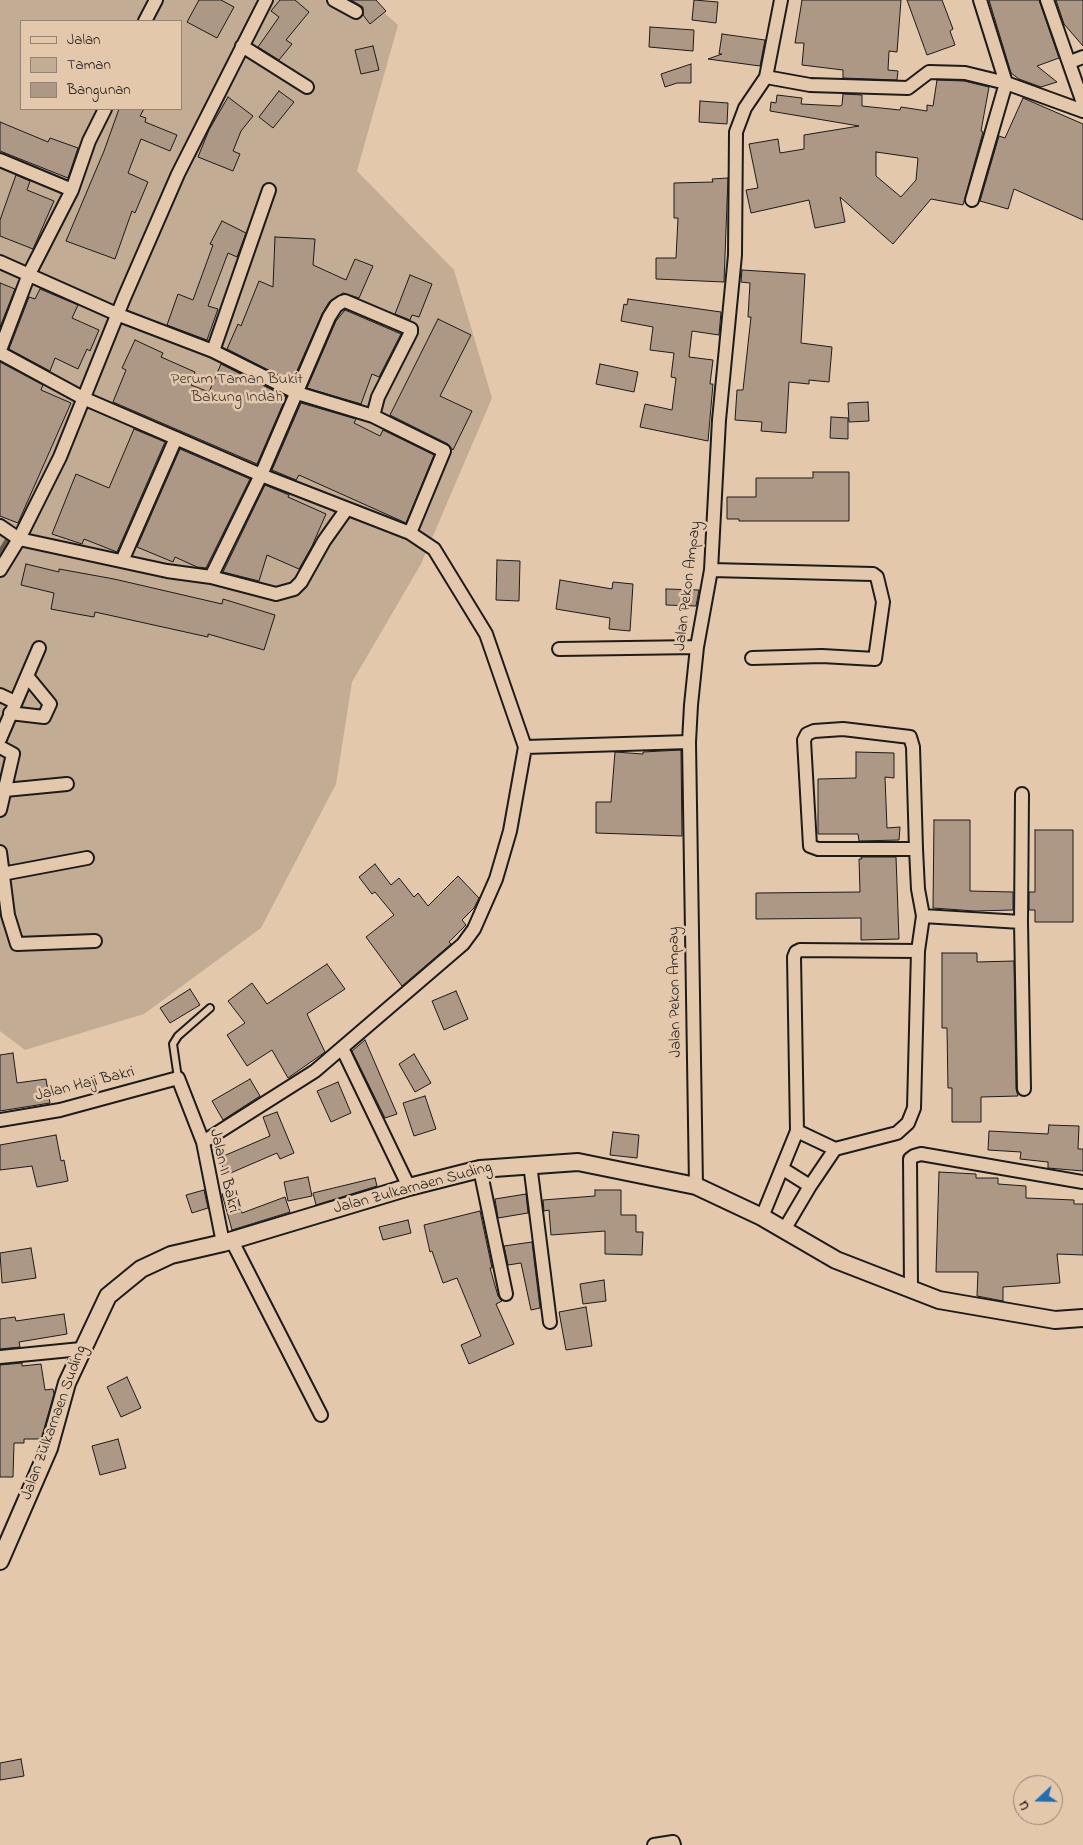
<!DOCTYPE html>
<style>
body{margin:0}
#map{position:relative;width:1083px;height:1845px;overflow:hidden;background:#e4c8ac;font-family:"Indie Flower",sans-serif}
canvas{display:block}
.legend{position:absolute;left:20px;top:20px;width:162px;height:90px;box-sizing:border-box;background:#e4c8ac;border:1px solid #948372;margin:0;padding:6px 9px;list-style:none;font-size:15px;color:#1c1c1c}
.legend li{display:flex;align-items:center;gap:10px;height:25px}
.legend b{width:25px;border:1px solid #948372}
.north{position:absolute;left:1013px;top:1775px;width:50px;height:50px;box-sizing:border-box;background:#e4c8ac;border:1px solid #948372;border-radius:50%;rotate:249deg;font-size:14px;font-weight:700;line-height:20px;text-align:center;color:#1c1c1c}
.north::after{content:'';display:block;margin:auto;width:18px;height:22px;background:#1f6fb2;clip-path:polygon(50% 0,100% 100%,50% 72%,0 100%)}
</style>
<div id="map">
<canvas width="1083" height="1845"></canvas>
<ul class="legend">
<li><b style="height:6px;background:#e4c8ac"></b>Jalan</li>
<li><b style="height:14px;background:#c3ac94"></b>Taman</li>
<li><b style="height:14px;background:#ac9884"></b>Bangunan</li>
</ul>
<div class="north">U</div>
</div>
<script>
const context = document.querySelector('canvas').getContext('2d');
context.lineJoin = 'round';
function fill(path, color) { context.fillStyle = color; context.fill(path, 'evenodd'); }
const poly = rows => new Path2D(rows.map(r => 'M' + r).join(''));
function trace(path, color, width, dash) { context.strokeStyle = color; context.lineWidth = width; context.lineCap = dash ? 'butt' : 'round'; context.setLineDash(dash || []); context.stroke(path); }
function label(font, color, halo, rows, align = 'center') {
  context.font = font + ' "Indie Flower",sans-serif'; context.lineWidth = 5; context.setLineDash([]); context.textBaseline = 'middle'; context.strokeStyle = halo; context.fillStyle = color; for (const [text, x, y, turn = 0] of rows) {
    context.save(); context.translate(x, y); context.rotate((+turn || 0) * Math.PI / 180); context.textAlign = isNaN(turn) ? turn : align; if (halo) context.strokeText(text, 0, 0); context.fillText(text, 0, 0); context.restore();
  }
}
fill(poly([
 [0,0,370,0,398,25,357,171,454,270,492,398,421,564,352,682,336,784,261,928,144,1014,25,1050,0,1031],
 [21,21,181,21,181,109,21,109]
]), '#c3ac94');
trace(poly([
 [0,552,11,534]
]), '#665c51', 5);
const building = poly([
 [199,0,221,0,234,7,217,38,187,22,199,0],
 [280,0,295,0,309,12,286,40,292,44,279,60,258,47,279,17,271,11,280,0],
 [351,0,376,0,386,11,370,24,363,15,363,7,351,0],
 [694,0,718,2,716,23,692,20,694,0],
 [802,0,901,0,897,52,889,51,888,70,898,71,897,80,843,78,843,70,802,65,804,43,795,43,802,0],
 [907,0,942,0,953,29,950,31,955,45,927,55,907,0],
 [989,0,1039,0,1059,58,1037,66,1057,82,1041,87,1019,79,1011,73,989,0],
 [1056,0,1083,0,1083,46,1064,24,1056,0],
 [650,27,694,30,693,51,649,47,650,27],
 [722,34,765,40,760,66,708,59,722,54,719,54,722,34],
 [373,46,379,70,361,74,355,50,373,46],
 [691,64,691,83,677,83,665,87,661,74,691,64],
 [937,80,964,81,989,87,981,131,983,132,963,205,931,199,893,244,840,197,845,222,815,228,809,200,751,213,746,190,758,188,749,144,778,139,780,153,804,149,804,135,859,126,770,111,771,102,776,103,777,95,802,98,801,104,840,106,842,105,843,94,862,95,862,106,900,110,901,107,927,111,927,105,933,106,937,80],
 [876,152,918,158,916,180,901,197,876,176,876,152],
 [279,91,294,102,273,128,259,117,279,91],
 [228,97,253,116,241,131,233,151,240,154,233,171,198,157,209,130,228,97],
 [1023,98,1083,124,1083,220,1014,189,1008,209,980,201,999,136,1005,138,1023,98],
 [700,101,728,103,727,124,699,122,700,101],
 [119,109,144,109,140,116,146,118,145,122,177,135,170,151,141,139,128,173,148,182,135,213,132,211,115,259,66,241,104,151,119,109],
 [0,122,48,142,50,138,78,148,68,178,0,151,0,122],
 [16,175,30,181,27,190,54,201,33,249,0,236,0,220,16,175],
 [728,178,724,282,656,279,656,258,676,258,678,218,674,218,674,183,713,182,712,179,728,178],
 [222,221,246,233,237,257,228,253,208,306,218,309,207,340,167,325,178,294,193,300,213,245,210,244,222,221],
 [275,237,315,239,313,265,346,280,355,259,373,266,359,298,343,293,329,302,322,314,292,382,227,349,238,324,241,326,259,281,273,287,275,237],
 [742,270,805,274,801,343,832,347,829,382,809,380,809,384,789,382,786,433,761,431,762,422,735,420,737,390,743,390,751,317,748,317,750,283,741,282,742,270],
 [410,275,432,284,419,317,412,315,410,320,395,314,410,275],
 [0,283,15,289,0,327,0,283],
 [40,289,78,305,72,318,99,330,90,351,87,349,78,369,55,358,50,371,9,349,29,297,35,299,40,289],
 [628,299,721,312,719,335,692,331,689,357,713,360,710,384,713,384,708,441,640,427,645,404,672,410,676,378,671,377,674,353,650,350,653,327,621,321,624,304,627,305,628,299],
 [345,310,401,334,379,377,372,374,361,404,307,388,336,321,345,310],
 [438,319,471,335,440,396,472,411,453,450,448,444,390,415,438,319],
 [135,340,163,353,161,357,195,372,191,385,209,392,221,364,286,397,257,464,113,402,126,370,122,368,135,340],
 [0,362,43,385,41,390,71,403,18,523,0,516,0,362],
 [600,364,638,372,634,392,596,384,600,364],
 [868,402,869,421,849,422,848,403,868,402],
 [301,403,356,419,354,423,380,436,383,430,434,455,406,523,299,475,296,480,272,470,301,403],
 [831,417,848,418,848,439,830,438,831,417],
 [134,429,165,442,117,552,84,539,82,544,52,534,76,474,109,488,134,429],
 [180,449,250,479,206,568,197,567,175,557,173,562,137,547,180,449],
 [813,472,849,472,849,521,739,521,739,519,727,519,727,497,756,497,756,478,813,478,813,472],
 [265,485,289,495,288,497,326,514,312,546,299,569,267,555,259,581,223,572,265,485],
 [497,560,520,561,519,601,496,600,497,560],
 [26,564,59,572,59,569,114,579,222,604,223,599,275,615,264,650,208,634,208,637,95,612,94,617,77,614,51,609,54,593,21,585,26,564],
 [560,580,612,589,613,582,633,584,630,631,609,629,610,618,556,609,560,580],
 [666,589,699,590,696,606,666,605,666,589],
 [681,750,682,836,596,833,596,802,611,802,615,752,643,754,643,752,681,750],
 [856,752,894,753,894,778,885,777,887,828,900,827,899,840,859,841,858,834,818,834,818,779,856,778,856,752],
 [934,820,970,820,970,891,1013,892,1013,910,975,911,933,908,934,820],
 [1035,830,1073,830,1073,922,1035,922,1035,910,1029,910,1029,892,1035,892,1035,830],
 [861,857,896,857,899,939,861,940,861,918,756,919,756,893,860,892,859,859,862,859,861,857],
 [375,864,391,885,399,878,414,897,418,893,428,906,458,876,479,898,474,908,462,920,466,925,449,942,451,944,402,986,366,937,394,915,375,892,372,894,359,877,375,864],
 [942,953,977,953,977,962,1014,961,1016,1089,1018,1096,981,1097,981,1122,952,1122,952,1088,948,1088,947,1028,942,1028,942,953],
 [327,964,345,989,307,1014,325,1052,288,1078,272,1050,247,1066,227,1035,245,1023,228,1001,252,983,267,1004,327,964],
 [190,989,200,1005,170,1023,160,1008,190,989],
 [456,991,468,1019,444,1030,432,1001,456,991],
 [365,1040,397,1114,385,1118,352,1051,365,1040],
 [13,1053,17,1083,46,1079,50,1103,0,1111,0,1055,13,1053],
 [414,1054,431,1083,415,1092,399,1064,414,1054],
 [250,1079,260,1096,223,1120,212,1101,250,1079],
 [338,1082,351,1113,331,1122,317,1091,338,1082],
 [425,1096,436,1129,414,1136,403,1103,425,1096],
 [277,1112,294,1153,280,1159,277,1153,226,1175,219,1158,270,1136,263,1117,277,1112],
 [1049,1125,1079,1126,1078,1149,1083,1149,1083,1171,1048,1168,1048,1162,1020,1159,1021,1152,988,1150,989,1131,1048,1134,1049,1125],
 [613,1132,639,1135,637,1158,610,1155,613,1132],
 [56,1135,61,1161,64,1160,68,1181,37,1187,32,1166,0,1170,0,1145,56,1135],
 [939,1172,976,1174,976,1178,998,1178,998,1184,1026,1186,1026,1198,1074,1200,1074,1204,1083,1204,1083,1255,1057,1254,1060,1283,1003,1287,1003,1301,977,1296,978,1272,936,1272,939,1172],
 [308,1177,312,1196,288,1201,284,1182,308,1177],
 [375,1178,377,1186,316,1205,313,1193,375,1178],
 [204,1190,208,1208,192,1213,186,1195,204,1190],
 [595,1190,621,1190,621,1215,636,1215,636,1232,643,1232,642,1255,605,1254,605,1231,551,1235,549,1210,544,1211,543,1200,595,1196,595,1190],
 [236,1191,242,1213,285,1197,290,1212,232,1230,222,1194,236,1191],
 [526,1194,528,1213,498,1218,495,1199,526,1194],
 [480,1211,492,1268,490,1268,498,1296,502,1301,496,1304,514,1344,469,1364,461,1345,481,1336,457,1278,443,1283,432,1251,430,1252,424,1225,480,1211],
 [408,1220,411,1233,383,1240,379,1227,408,1220],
 [532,1242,540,1308,531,1310,521,1263,508,1265,504,1246,532,1242],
 [31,1248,36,1278,2,1283,0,1253,31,1248],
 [604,1280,606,1301,583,1304,580,1284,604,1280],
 [586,1307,592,1346,566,1350,559,1312,586,1307],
 [64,1314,67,1334,19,1342,20,1347,0,1349,0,1319,15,1317,16,1321,64,1314],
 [22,1363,22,1366,41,1364,45,1390,53,1389,54,1394,41,1439,24,1439,24,1443,14,1443,13,1477,0,1477,0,1365,22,1363],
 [127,1377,141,1408,121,1417,107,1387,127,1377],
 [118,1439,126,1468,100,1475,92,1446,118,1439],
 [21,1759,24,1776,0,1780,0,1763,21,1759]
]);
fill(building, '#ac9884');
trace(building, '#1c1c1c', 1);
const service = poly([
 [178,1078,173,1044,178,1036,210,1008]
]);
const minor = poly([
 [334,0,356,12],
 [1047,0,1083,103],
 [145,21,156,0],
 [242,46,307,87],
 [1070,62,1083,57],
 [766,77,810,85,908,88,929,72,965,73,1006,83,1083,111],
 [0,160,72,190],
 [972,200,1006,83,980,0],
 [0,262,119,315,213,351,297,393,373,416,444,451,410,533,261,475,83,398,0,353],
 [0,350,29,274,72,190,89,141,105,109],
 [213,351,269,190],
 [0,526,19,539,167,571,211,577,276,594,294,589,301,582,324,541,346,510],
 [122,561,176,438],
 [0,570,19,539,60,457,124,298,178,174,266,0],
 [711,570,873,574,877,577,883,602,875,659,822,656,752,658],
 [211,577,261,475,329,317,336,306,342,302,345,301,411,329,411,332,378,397,373,416],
 [559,649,697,647],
 [0,695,15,702],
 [10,713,44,717,50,704,27,676],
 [843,729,910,737,913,747,916,849,818,849,810,846,804,740,807,734,814,731,843,729],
 [0,739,39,648],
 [0,747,13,754,0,810],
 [525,747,689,742],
 [5,790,67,784],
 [1022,794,1021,922,1024,1089],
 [0,852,8,915,17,944,95,941],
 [2,874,87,858],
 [923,916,1021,922],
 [342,1048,409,1187],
 [0,1120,60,1110,178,1078,203,1142,223,1243],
 [797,1131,835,1149],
 [203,1142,315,1071,463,944,474,929,496,879,510,831,525,747,486,634,434,549,410,533],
 [530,1164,550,1322],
 [480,1169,506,1294],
 [783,1169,810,1186],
 [696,1186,689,742,691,705,697,647,711,570,719,420,735,255,736,132,745,108,766,77,781,0],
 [762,1217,797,1131,794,957,796,952,800,950,918,951],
 [784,1230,810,1186,835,1149,897,1133,908,1123,914,1108,918,951,923,916,918,889,916,849],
 [232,1241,321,1415],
 [911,1288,910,1159,914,1156,921,1154,1083,1182],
 [0,1357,81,1349],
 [654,1845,673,1842,674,1845]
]);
const tertiary = poly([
 [0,1561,49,1448,67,1383,108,1296,141,1269,171,1255,223,1243,409,1187,480,1169,578,1162,696,1186,762,1217,836,1260,939,1300,1055,1320,1083,1318]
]);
trace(service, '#1c1c1c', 10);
trace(minor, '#1c1c1c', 16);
trace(tertiary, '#1c1c1c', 20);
trace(service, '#e4c8ac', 6);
trace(minor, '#e4c8ac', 12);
trace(tertiary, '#e4c8ac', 16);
label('16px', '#3d3934', '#e4c8ac', [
 ["Perum Taman Bukit",237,380],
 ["Bakung Indah",237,398]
]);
label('16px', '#1c1c1c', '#e4c8ac', [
 ["Jalan Pekon Ampay",689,586,-83],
 ["Jalan Pekon Ampay",676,992,-91],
 ["Jalan Haji Bakri",85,1085,-14],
 ["Jalan II Bakri",223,1171,77],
 ["Jalan Zulkarnaen Suding",413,1189,-15],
 ["Jalan Zulkarnaen Suding",55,1423,-70]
]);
</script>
